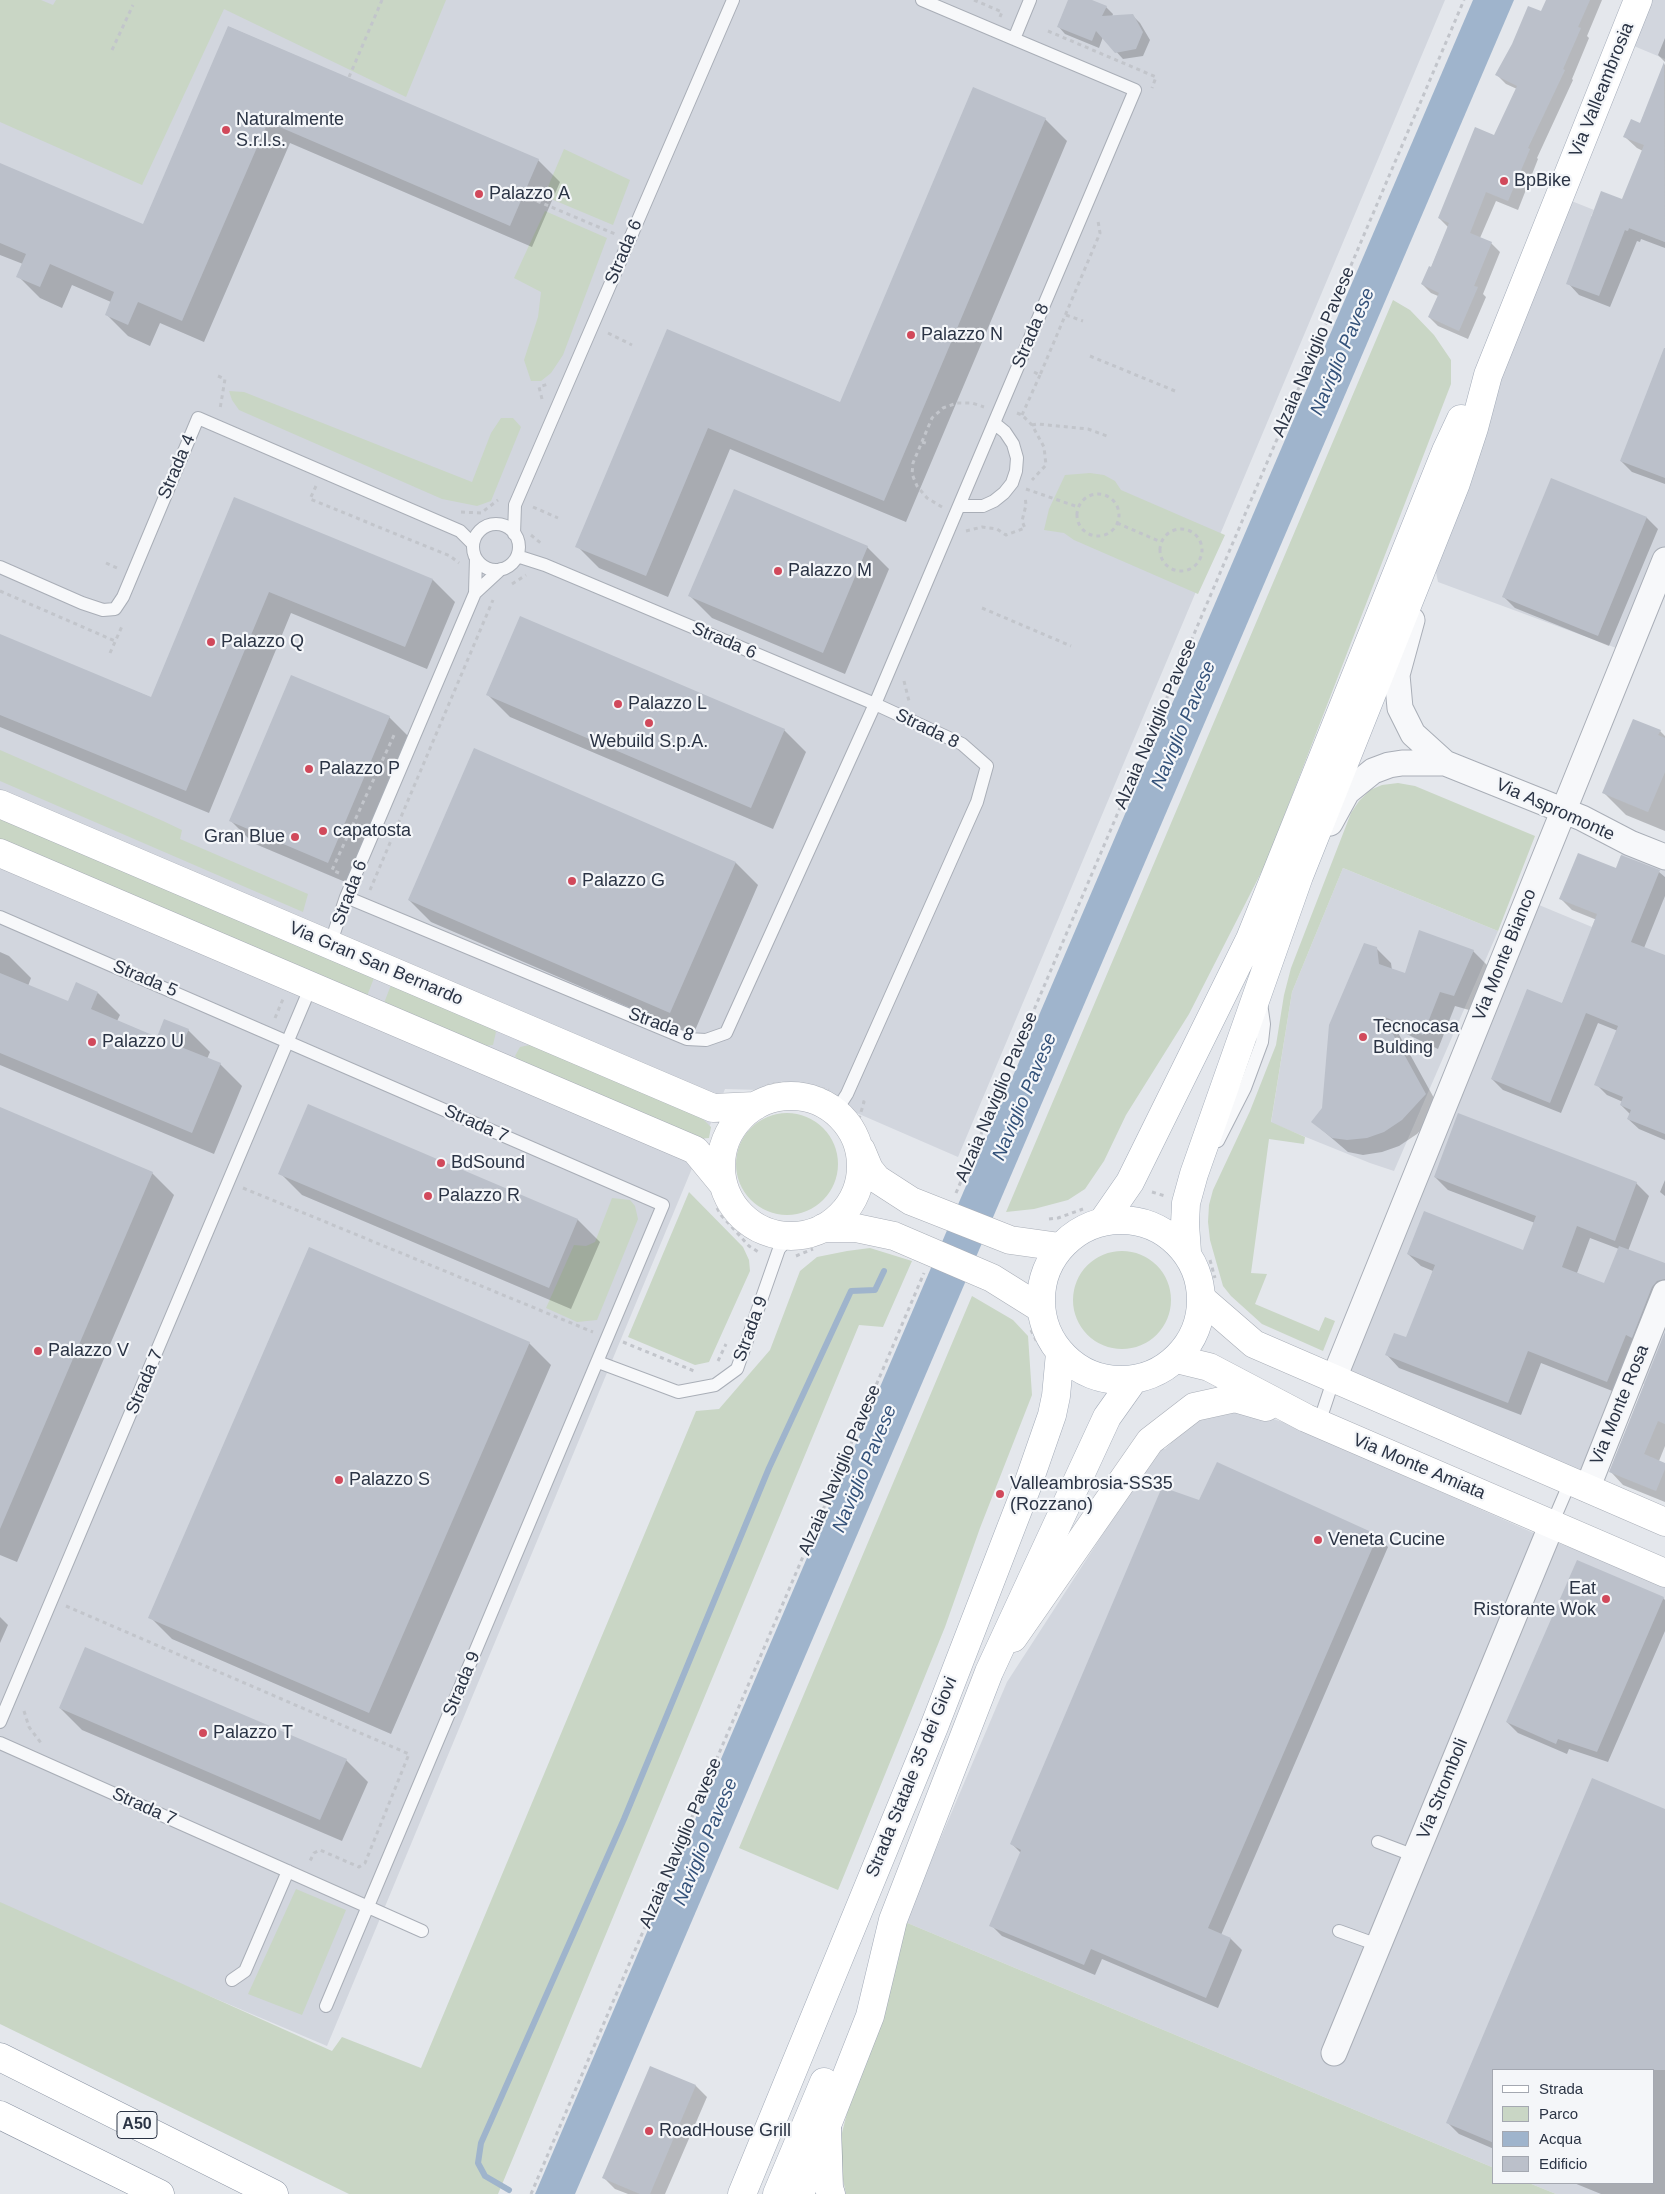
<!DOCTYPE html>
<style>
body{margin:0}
#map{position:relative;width:1665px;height:2194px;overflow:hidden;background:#e4e7ec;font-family:Arial,sans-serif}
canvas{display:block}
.legend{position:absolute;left:1492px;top:2069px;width:162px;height:115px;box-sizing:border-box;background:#f4f6f9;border:1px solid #a4a8b1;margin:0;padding:6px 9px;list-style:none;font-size:15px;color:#2b3445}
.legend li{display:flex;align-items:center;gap:10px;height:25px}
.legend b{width:25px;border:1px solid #a4a8b1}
</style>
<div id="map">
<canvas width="1665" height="2194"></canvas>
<ul class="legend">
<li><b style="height:6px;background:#fff"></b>Strada</li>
<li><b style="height:14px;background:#c9d6c5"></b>Parco</li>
<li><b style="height:14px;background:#9fb4cc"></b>Acqua</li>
<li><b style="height:14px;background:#bbc0ca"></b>Edificio</li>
</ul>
</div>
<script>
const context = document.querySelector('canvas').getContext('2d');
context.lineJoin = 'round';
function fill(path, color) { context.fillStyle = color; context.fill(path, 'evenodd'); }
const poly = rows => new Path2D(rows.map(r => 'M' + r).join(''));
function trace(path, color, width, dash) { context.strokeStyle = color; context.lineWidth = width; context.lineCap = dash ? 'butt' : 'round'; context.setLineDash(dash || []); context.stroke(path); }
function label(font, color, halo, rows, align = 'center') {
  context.font = font + ' Arial,sans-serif'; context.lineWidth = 4.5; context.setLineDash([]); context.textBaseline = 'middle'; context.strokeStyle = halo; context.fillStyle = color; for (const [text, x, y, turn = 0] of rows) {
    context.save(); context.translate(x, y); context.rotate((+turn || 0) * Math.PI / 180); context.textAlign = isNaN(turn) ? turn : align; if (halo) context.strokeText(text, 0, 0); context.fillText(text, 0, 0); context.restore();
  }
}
fill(poly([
 [0,0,1445,0,958,1157,859,1114,796,1091,725,1089,327,2046,0,1907],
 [1638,0,1665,0,1665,59,1622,41],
 [1559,196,1594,210,1591,216,1627,231,1629,228,1665,242,1665,560,1627,652,1438,582,1431,547],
 [1630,843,1665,857,1665,1393,1631,1379,1587,1489,1334,1378,1527,900,1592,927,1622,853],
 [1343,868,1498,931,1394,1171,1370,1163,1271,1123,1292,992],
 [1246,1411,1283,1422,1545,1538,1665,1584,1665,2194,1556,2194,1529,2183,1654,2183,1654,2070,1494,2070,1494,2168,905,1922,1007,1682,1158,1449,1165,1449,1195,1420,1212,1412]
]), '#d2d6de');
fill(poly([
 [0,0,41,0,53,5,56,0,446,0,406,97,224,9,142,185,0,122],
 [564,149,630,180,613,225,544,196],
 [545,211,607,238,563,355,551,373,541,381,531,381,524,360,538,317,541,292,514,278],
 [1393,300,1410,310,1434,335,1451,360,1451,384,1266,863,1189,1014,1126,1115,1104,1161,1085,1189,1068,1200,1034,1209,1006,1212],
 [229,391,244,392,472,482,491,433,501,418,513,418,521,427,491,501,477,506,442,499,239,410,232,400],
 [1090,473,1104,475,1115,481,1121,490,1225,535,1198,594,1074,540,1064,533,1044,530,1049,509,1065,475],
 [0,750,163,821,182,830,180,839,308,894,303,912,0,781],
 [1398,783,1415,786,1535,836,1498,931,1343,868,1292,992,1271,1122,1305,1137,1304,1144,1269,1139,1251,1273,1267,1274,1255,1304,1319,1331,1325,1317,1335,1321,1323,1351,1262,1324,1231,1296,1223,1286,1210,1240,1208,1222,1209,1205,1213,1190,1250,1111,1276,1045,1284,995,1291,968,1351,813,1359,801,1370,790,1382,785],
 [0,817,374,978,367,996,0,840],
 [391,985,493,1028,496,1032,493,1045,485,1046,384,1003],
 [534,1044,700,1116,711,1127,709,1138,698,1139,521,1062,515,1056,520,1047],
 '736 1164a51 51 0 1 1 102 0a51 51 0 1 1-102 0Z',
 [689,1192,743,1247,749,1260,750,1271,709,1362,695,1365,628,1337],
 [612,1198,630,1200,635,1206,638,1219,597,1320,577,1322,546,1308,574,1245,586,1246,595,1242],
 [870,1248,912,1261,883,1327,859,1325,498,2194,349,2194,0,2024,0,1902,332,2051,342,2037,421,2068,696,1411,719,1409,770,1350,800,1271,817,1257,847,1251],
 '1073 1300a49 49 0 1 1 98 0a49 49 0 1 1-98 0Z',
 [972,1296,1013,1320,1028,1336,1032,1395,980,1528,945,1627,838,1890,739,1848],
 [296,1889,346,1910,302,2015,248,1994],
 [905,1922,1494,2168,1494,2183,1529,2183,1556,2194,846,2194,841,2170,840,2141,859,2065]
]), '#c9d6c5');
fill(poly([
 [1473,0,1514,0,575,2194,535,2194]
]), '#9fb4cc');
fill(poly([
 [1069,0,1089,0,1106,7,1113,14,1112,17,1132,15,1140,23,1150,40,1143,56,1123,59,1103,37,1099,48,1065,34,1058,26],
 [1547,0,1602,0,1587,36,1589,38,1572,79,1573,80,1537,158,1538,159,1518,210,1496,201,1480,238,1491,243,1500,252,1483,294,1486,297,1468,339,1438,326,1429,317,1438,296,1431,293,1422,284,1431,268,1448,227,1439,218,1495,136,1517,89,1506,84,1497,75,1542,13],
 [229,27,538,160,560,182,532,247,290,143,204,342,160,323,150,346,128,336,106,314,111,302,72,285,62,308,40,298,18,276,23,264,0,255,0,165,143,226],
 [1665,38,1665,62,1658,55],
 [1665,63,1665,248,1641,239,1640,242,1637,241,1610,307,1579,295,1568,283,1623,201,1643,151,1637,148,1625,137,1640,124],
 [1045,119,1067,141,906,522,730,449,668,597,599,568,577,546,668,331,841,403],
 [1665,348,1665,484,1632,472,1621,461],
 [1552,480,1647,518,1658,529,1609,646,1515,608,1504,597],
 [235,499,433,580,455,602,427,669,291,613,209,813,0,727,0,636,152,698],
 [867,547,889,569,845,674,712,618,690,596],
 [488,695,784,730,806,752,773,829,510,717],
 [389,717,411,739,350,884,253,843,231,821],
 [1660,731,1665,736,1665,831,1626,815,1604,793],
 [475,750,736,863,758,885,693,1035,431,922,409,900],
 [1617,870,1659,872,1665,877,1665,896,1644,948,1665,957,1665,1140,1639,1129,1628,1119,1630,1114,1621,1105,1623,1102,1607,1095,1596,1084,1618,1031,1598,1023,1561,1113,1503,1090,1492,1079,1562,1004,1597,920,1572,910,1561,899],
 [1376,948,1391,963,1392,970,1406,974,1473,951,1488,966,1469,1010,1455,1006,1438,1049,1396,1029,1440,1109,1417,1134,1399,1146,1382,1152,1363,1155,1348,1152,1313,1122,1323,1109],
 [0,952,9,956,31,978,28,986,69,1003,98,993,120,1015,117,1021,158,1038,188,1030,210,1052,207,1059,220,1064,242,1086,214,1154,0,1065],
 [309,1106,578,1220,600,1242,571,1309,302,1195,280,1173],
 [0,1109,152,1173,174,1195,17,1562,0,1555],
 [1435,1177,1636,1183,1649,1196,1628,1251,1665,1265,1665,1299,1620,1394,1541,1363,1521,1415,1399,1368,1387,1355,1407,1339,1433,1271,1421,1266,1408,1254,1524,1251,1535,1223,1448,1190],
 [1590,1238,1619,1249,1605,1285,1577,1273],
 [1665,1180,1665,1196,1660,1192],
 [1665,1335,1665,1446,1659,1461,1665,1464,1665,1502,1623,1485,1611,1472],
 [529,1343,551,1365,391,1734,172,1639,150,1617],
 [1200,1502,1377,1536,1388,1547,1221,1935,1231,1939,1242,1950,1218,2008,1102,1959,1095,1975,1002,1936,991,1925,1021,1853,1012,1844],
 [1663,1598,1665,1600,1665,1631,1608,1762,1569,1749,1567,1754,1518,1733,1507,1722],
 [0,1617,8,1625,0,1643],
 [60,1708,346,1760,368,1782,342,1841,82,1730],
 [1665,1811,1665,2194,1601,2194,1574,2183,1654,2183,1654,2070,1494,2070,1494,2149,1459,2134,1448,2123],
 [651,2067,696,2086,707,2097,665,2194,628,2194,615,2189,604,2178]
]), '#0003');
trace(poly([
 [509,2190,485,2176,478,2163,481,2143,624,1819,769,1468,851,1291,875,1290,884,1271]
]), '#9fb4cc', 6);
fill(poly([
 [1068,0,1092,0,1107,6,1102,16,1133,14,1143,32,1136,49,1115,53,1096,31,1092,41,1057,27],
 [1546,0,1590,0,1578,27,1581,28,1563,69,1565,70,1528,148,1530,149,1508,201,1486,192,1470,233,1492,242,1474,286,1478,287,1459,331,1428,317,1439,293,1421,284,1429,266,1431,267,1449,223,1438,218,1475,127,1494,135,1517,86,1495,75,1512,44,1528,6,1541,11],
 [228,26,539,159,510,226,268,122,182,321,138,302,128,325,105,315,114,292,50,264,40,287,16,277,26,254,0,243,0,163,143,224],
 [1664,62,1665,242,1629,228,1628,231,1625,230,1599,296,1566,284,1601,191,1622,199,1644,145,1623,137,1631,119,1640,123],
 [973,87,1046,118,884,501,708,428,646,576,575,547,667,329,840,402],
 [1664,348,1665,348,1665,478,1620,461],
 [1551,478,1647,517,1598,636,1502,597],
 [734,489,868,546,823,653,688,596],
 [234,497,433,579,405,647,269,592,186,791,0,715,0,634,151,697],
 [520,616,785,729,751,808,486,695],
 [291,675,390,716,328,863,229,821],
 [1633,719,1661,730,1658,735,1665,738,1665,772,1648,812,1602,793],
 [474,748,736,862,670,1013,408,900],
 [1578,853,1616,868,1621,855,1660,870,1631,942,1665,955,1665,1134,1627,1119,1631,1110,1620,1105,1623,1097,1594,1085,1618,1026,1586,1013,1550,1103,1491,1079,1527,989,1562,1003,1597,914,1559,899],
 [1419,930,1474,950,1454,996,1440,992,1423,1035,1383,1016,1426,1094,1402,1120,1384,1132,1367,1138,1347,1140,1332,1138,1311,1122,1322,1108,1329,1025,1364,943,1377,947,1379,964,1405,973],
 [0,973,68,1001,76,982,98,992,91,1009,157,1037,164,1019,189,1029,181,1047,221,1063,192,1133,0,1053],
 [308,1104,578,1219,549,1288,278,1174],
 [0,1107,153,1172,0,1529],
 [1458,1113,1637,1182,1615,1241,1577,1226,1562,1267,1604,1283,1619,1246,1665,1263,1665,1279,1657,1281,1652,1287,1632,1338,1626,1335,1607,1382,1528,1351,1508,1403,1385,1355,1394,1333,1406,1337,1435,1265,1407,1254,1424,1211,1523,1250,1536,1216,1434,1177],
 [309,1247,530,1342,369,1713,148,1618],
 [1665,1332,1665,1424,1658,1421,1644,1454,1665,1463,1665,1469,1656,1491,1609,1472],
 [1217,1462,1378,1535,1208,1928,1231,1938,1206,1998,1091,1949,1084,1965,989,1926,1021,1850,1010,1844,1162,1487,1199,1500],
 [1577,1560,1664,1597,1597,1752,1558,1739,1556,1744,1506,1722],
 [85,1647,347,1759,320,1820,59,1708],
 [1592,1778,1665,1809,1665,2070,1494,2070,1494,2143,1446,2123],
 [650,2066,696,2085,650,2194,640,2194,602,2178]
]), '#bbc0ca');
const lane = poly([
 [922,0,1014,39,1030,0],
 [959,506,983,506,994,501,1004,493,1012,483,1016,471,1017,458,1013,444,1005,432,994,423],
 '473 547a23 23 0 1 1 46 0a23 23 0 1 1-46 0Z',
 [514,534,515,505,733,0],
 [517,556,545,565,875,704,962,744,987,766,977,802,847,1094,836,1111],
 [0,567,82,603,103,610,115,609,123,597,198,418,460,531,473,544],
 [475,593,501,569],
 [346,897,687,1039,706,1040,726,1033,875,704,1135,90,1014,39],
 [0,917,663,1205,326,2006],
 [330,945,346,897,475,593,476,558],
 [1218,1141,1245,1088,1262,1042,1264,1024,1261,1003],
 [598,1362,678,1392,715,1385,737,1369,779,1249,790,1236],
 [1319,1423,1334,1378],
 [1552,1524,1570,1482],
 [0,1722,311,986],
 [0,1743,422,1931],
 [1378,1842,1415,1856],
 [1339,1931,1378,1945],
 [232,1980,245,1971,288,1871]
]);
const street = poly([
 [1412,620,1397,675,1400,708,1413,734,1445,763,1582,818,1630,843,1665,857],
 [1330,823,1347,792,1373,771,1389,765,1402,763,1445,763],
 [1334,1378,1665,560],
 [1587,1489,1665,1293],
 [1334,2053,1552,1524]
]);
const secondary = poly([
 [0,804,713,1108,755,1106],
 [0,853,695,1150,723,1184],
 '721 1166a70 70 0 1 1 140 0a70 70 0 1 1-140 0Z',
 [861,1150,869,1169,877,1179,911,1201,1010,1240,1060,1247],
 [823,1228,856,1228,894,1236,992,1278,1040,1308],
 [1202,1299,1254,1344,1665,1522],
 [1176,1359,1209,1367,1306,1418,1665,1573],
 [1013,1638,1150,1441,1194,1407,1235,1398,1266,1407]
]);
const primary = poly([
 '1041 1300a80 80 0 1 1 160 0a80 80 0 1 1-160 0Z',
 [1103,1221,1130,1182,1250,939,1446,451,1461,419],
 [1187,1252,1185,1224,1186,1203,1194,1174,1299,876,1456,483,1474,428,1488,375,1638,0],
 [742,2194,934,1727,1028,1484,1052,1415,1056,1396,1060,1353],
 [777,2194,824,2082],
 [800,2194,870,2016,893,1920,989,1672,1107,1417,1134,1379]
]);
const highway = poly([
 [0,2057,274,2194],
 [0,2115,160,2194],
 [827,2125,829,2188,831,2194]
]);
trace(lane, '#a9aeb7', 14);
trace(street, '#a9aeb7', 27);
trace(secondary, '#a9aeb7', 29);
trace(primary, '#a3abb8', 29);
trace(highway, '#8b94a3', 29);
trace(poly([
 [974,0,1002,12,1000,17],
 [1048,31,1156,77,1152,88],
 [112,50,133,5],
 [349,77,382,0],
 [537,201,615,234],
 [1066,315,1083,321],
 [608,333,632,345],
 [1090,356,1175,391],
 [1034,372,1040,375,1100,233,1098,221],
 [218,376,225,379,220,409],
 [542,399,539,387,548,384],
 [1017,413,1022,415,1032,425,1044,447,1046,465,1032,480],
 [1022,415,1040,375],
 [1032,425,1038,424,1088,429,1107,436],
 [922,442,929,444],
 [316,486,310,499,450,556,459,563],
 [1026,489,1078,507],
 '1077 515a21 21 0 1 1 42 0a21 21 0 1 1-42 0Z',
 [533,507,558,518],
 [942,507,927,498,917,486,912,474,913,463,932,418,943,408,957,403,972,403,984,407],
 [461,512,481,513,498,500],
 [1117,523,1161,542],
 '1160 550a21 21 0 1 1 42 0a21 21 0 1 1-42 0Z',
 [966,531,982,527,997,529,1006,535,1025,528,1022,521,1026,505,1025,496],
 [531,535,543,545],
 [106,563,117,568],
 [512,584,526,575],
 [0,591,115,641],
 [982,608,1071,646],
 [110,653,123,624],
 [904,681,909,701],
 [339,873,332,870,395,733],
 [370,890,493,600],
 [275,1018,283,999],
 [766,1087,770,1084,792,1084,829,1090],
 [860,1127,858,1122,864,1102,861,1101],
 [243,1188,593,1332],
 [1152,1192,1165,1196],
 [956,1193,1464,0],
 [717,1208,721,1215,749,1246,760,1253],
 [1049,1219,1058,1218,1083,1209],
 [796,1256,813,1249],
 [1210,1260,1215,1278],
 [1031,1330,1038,1344],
 [623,1342,694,1371],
 [718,1361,726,1344],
 [66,1606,409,1754,365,1863,359,1867,320,1850,314,1853,309,1863],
 [24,1711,29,1727,41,1743],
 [531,2194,924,1273]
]), '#c2c5cb', 3, [4, 4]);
trace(lane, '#f7f8fa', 12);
trace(street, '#f7f8fa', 25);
trace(secondary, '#fff', 28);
trace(primary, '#fff', 28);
trace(highway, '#fff', 28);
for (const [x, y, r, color] of [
 [226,130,5,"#d1495b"],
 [1504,181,5,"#d1495b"],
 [479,194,5,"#d1495b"],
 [911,335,5,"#d1495b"],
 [778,571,5,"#d1495b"],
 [211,642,5,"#d1495b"],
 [618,704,5,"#d1495b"],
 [649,723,5,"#d1495b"],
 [309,769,5,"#d1495b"],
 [323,831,5,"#d1495b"],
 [295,837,5,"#d1495b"],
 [572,881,5,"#d1495b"],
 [1363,1037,5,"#d1495b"],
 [92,1042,5,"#d1495b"],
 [441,1163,5,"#d1495b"],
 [428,1196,5,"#d1495b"],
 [38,1351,5,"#d1495b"],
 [339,1480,5,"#d1495b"],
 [1000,1494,5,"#d1495b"],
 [1318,1540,5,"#d1495b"],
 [1606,1599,5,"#d1495b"],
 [203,1733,5,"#d1495b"],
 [649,2131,5,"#d1495b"]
]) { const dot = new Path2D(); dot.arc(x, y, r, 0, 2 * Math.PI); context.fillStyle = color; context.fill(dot); trace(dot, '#f4f6f9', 2); }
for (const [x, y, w] of [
 [137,2125,40]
]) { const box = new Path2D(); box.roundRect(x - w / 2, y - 13.5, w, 27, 4); context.fillStyle = '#f4f6f9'; context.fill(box); trace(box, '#2b3445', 1); }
label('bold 16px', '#2b3445', null, [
 ["A50",137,2125]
]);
label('18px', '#2b3445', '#f4f6f9', [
 ["Via Valleambrosia",1602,90,-68],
 ["Strada 6",624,252,-67],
 ["Strada 8",1031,336,-67],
 ["Alzaia Naviglio Pavese",1314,352,-67],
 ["Strada 4",177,467,-67],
 ["Strada 6",724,641,23],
 ["Alzaia Naviglio Pavese",1156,724,-67],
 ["Strada 8",927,729,26],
 ["Via Aspromonte",1555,810,24],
 ["Strada 6",350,893,-69],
 ["Via Monte Bianco",1505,955,-68],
 ["Via Gran San Bernardo",376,964,23],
 ["Strada 5",145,979,23],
 ["Strada 8",661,1025,20],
 ["Alzaia Naviglio Pavese",997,1097,-67],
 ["Strada 7",476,1124,24],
 ["Strada 9",751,1329,-70],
 ["Strada 7",145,1382,-67],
 ["Via Monte Rosa",1620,1405,-68],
 ["Via Monte Amiata",1419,1467,23],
 ["Alzaia Naviglio Pavese",840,1470,-67],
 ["Strada 9",462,1684,-67],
 ["Strada Statale 35 dei Giovi",912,1777,-68],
 ["Via Stromboli",1443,1789,-68],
 ["Strada 7",144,1807,24],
 ["Alzaia Naviglio Pavese",681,1843,-67]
]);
label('18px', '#2b3445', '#f4f6f9', [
 ["Naturalmente",236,120],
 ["S.r.l.s.",236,141],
 ["BpBike",1514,181],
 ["Palazzo A",489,194],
 ["Palazzo N",921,335],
 ["Palazzo M",788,571],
 ["Palazzo Q",221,642],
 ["Palazzo L",628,704],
 ["Webuild S.p.A.",649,742,"center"],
 ["Palazzo P",319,769],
 ["capatosta",333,831],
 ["Gran Blue",285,837,"right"],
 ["Palazzo G",582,881],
 ["Tecnocasa",1373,1027],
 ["Bulding",1373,1048],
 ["Palazzo U",102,1042],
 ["BdSound",451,1163],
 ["Palazzo R",438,1196],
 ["Palazzo V",48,1351],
 ["Palazzo S",349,1480],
 ["Valleambrosia-SS35",1010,1484],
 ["(Rozzano)",1010,1505],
 ["Veneta Cucine",1328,1540],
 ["Eat",1596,1589,"right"],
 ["Ristorante Wok",1596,1610,"right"],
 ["Palazzo T",213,1733],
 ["RoadHouse Grill",659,2131]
], 'left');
label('italic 19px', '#34527a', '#f4f6f9', [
 ["Naviglio Pavese",1343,352,-67],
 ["Naviglio Pavese",1184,725,-67],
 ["Naviglio Pavese",1025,1097,-67],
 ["Naviglio Pavese",865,1469,-67],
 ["Naviglio Pavese",706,1842,-67]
]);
</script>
